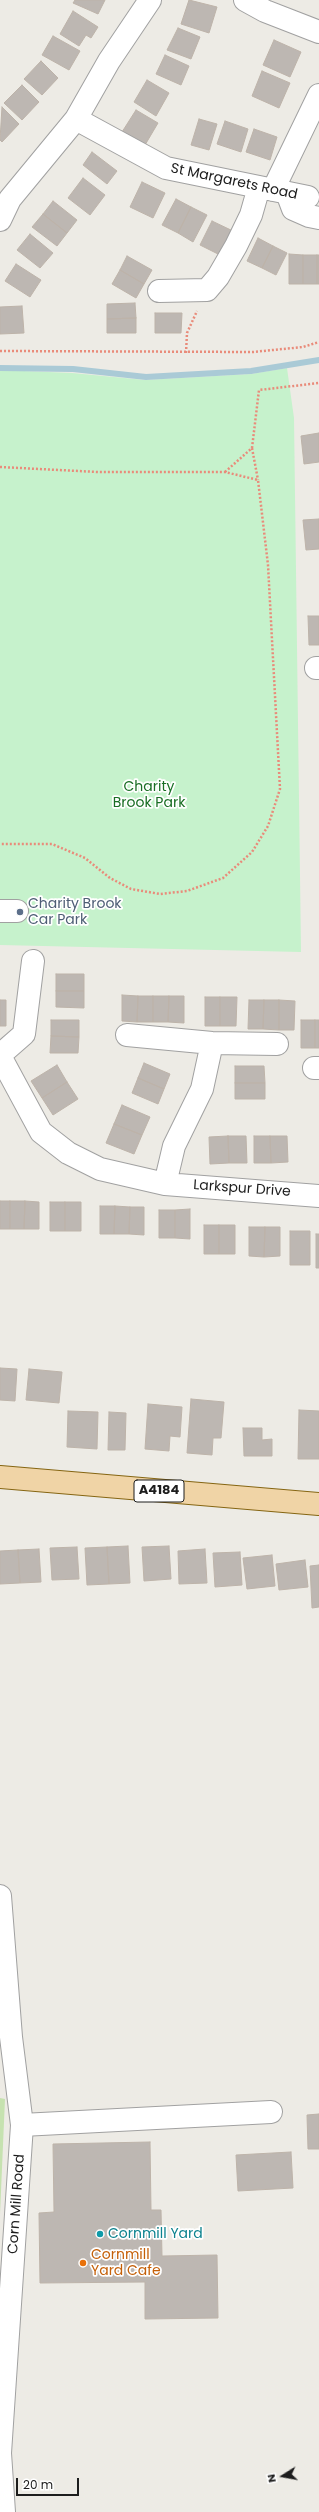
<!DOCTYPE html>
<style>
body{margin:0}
#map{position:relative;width:319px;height:2512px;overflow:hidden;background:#edebe5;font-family:Poppins,sans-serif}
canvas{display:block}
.north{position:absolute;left:263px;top:2456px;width:40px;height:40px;-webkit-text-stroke:3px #fff;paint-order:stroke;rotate:259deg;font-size:11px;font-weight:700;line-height:16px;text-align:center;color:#1d1d1d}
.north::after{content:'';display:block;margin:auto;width:14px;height:18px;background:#1d1d1d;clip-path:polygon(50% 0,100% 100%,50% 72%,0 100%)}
.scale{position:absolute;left:16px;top:2478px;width:63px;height:18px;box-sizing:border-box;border:2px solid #1d1d1d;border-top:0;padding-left:5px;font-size:12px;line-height:14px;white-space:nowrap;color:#1d1d1d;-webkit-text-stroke:3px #fff;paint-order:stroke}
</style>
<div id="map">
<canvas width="319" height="2512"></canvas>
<div class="north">N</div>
<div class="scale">20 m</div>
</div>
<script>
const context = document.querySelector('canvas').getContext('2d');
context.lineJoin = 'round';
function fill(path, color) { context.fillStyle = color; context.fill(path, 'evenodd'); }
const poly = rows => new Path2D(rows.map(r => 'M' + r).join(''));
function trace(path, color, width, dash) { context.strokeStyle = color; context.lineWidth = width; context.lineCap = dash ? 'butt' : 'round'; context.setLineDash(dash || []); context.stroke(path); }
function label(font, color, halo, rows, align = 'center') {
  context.font = font + ' Poppins,sans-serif'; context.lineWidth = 3.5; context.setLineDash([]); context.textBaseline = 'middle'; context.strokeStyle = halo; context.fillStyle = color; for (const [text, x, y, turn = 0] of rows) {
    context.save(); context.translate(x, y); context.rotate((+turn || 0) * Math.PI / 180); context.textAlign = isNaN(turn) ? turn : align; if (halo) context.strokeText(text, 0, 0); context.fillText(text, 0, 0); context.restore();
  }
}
fill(poly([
 [0,2098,5,2099,0,2214]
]), '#c6e2b0');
fill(poly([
 [287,368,294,418,301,952,0,945,0,370,72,373,145,380,251,374]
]), '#c6f2cc');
trace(poly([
 [0,368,73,369,146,377,251,371,319,360]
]), '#aacad6', 6);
const building = poly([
 [75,0,105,0,98,14,73,3,75,0],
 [189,0,217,7,209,33,181,24,189,0],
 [73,11,98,27,91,38,86,35,79,46,60,34,73,11],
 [178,28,200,37,191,59,167,50,178,28],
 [53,36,80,51,69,70,42,55,53,36],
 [274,40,301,52,290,77,263,65,274,40],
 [165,55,189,66,181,85,156,74,165,55],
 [41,61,58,78,42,95,24,79,41,61],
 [262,71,290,83,279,108,252,96,262,71],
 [147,80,169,93,156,116,134,102,147,80],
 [22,85,39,102,22,120,4,103,22,85],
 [2,107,19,124,2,142,0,140,2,107],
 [136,110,158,123,145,145,122,132,136,110],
 [199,119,217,124,209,150,191,145,199,119],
 [225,121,248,129,241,152,217,144,225,121],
 [254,129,277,137,270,160,246,152,254,129],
 [92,152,117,171,107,184,83,165,92,152],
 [83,178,105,195,90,215,68,198,83,178],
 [142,182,165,193,153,218,130,207,142,182],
 [176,199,191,207,178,233,162,225,176,199],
 [53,201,77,220,67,233,43,214,53,201],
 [191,207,207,215,193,242,178,233,191,207],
 [43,214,67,233,57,246,32,227,43,214],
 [212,221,235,232,222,256,200,245,212,221],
 [30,234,53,253,40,268,17,250,30,234],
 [258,238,273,246,262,268,247,261,258,238],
 [273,246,287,253,276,275,262,268,273,246],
 [289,254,303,255,303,284,289,284,289,254],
 [303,255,317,255,317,284,303,284,303,255],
 [317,255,319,255,319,284,317,284,317,255],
 [127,256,152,270,144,284,120,270,127,256],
 [16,264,41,280,30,297,5,281,16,264],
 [120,270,144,284,136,298,112,284,120,270],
 [135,303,136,318,107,319,107,304,135,303],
 [22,306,24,333,0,334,0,307,22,306],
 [155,313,182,313,181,333,155,333,155,313],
 [136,318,136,333,107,333,107,319,136,318],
 [319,433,319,462,304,464,301,436,319,433],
 [319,519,319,549,306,550,303,520,319,519],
 [308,616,319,616,319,645,309,645,308,616],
 [56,974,84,974,84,991,56,991,56,974],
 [56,991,84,991,84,1008,56,1007,56,991],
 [122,995,138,996,137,1022,122,1021,122,995],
 [138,996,153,996,153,1022,137,1022,138,996],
 [153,996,169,996,168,1022,153,1022,153,996],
 [169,996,184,996,184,1023,168,1022,169,996],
 [205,997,220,997,220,1026,205,1026,205,997],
 [220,997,237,997,236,1026,220,1026,220,997],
 [0,1000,6,1000,6,1026,0,1026,0,1000],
 [249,1000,264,1000,263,1029,248,1029,249,1000],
 [264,1000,279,1000,279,1030,263,1029,264,1000],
 [279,1000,295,1001,294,1030,279,1030,279,1000],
 [51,1020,79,1020,79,1037,51,1036,51,1020],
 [301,1020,315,1020,315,1048,301,1048,301,1020],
 [315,1020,319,1020,319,1048,315,1048,315,1020],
 [51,1036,79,1037,78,1053,50,1053,51,1036],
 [144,1063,170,1074,164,1089,138,1078,144,1063],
 [57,1065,67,1082,42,1098,31,1081,57,1065],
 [235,1066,264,1066,265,1083,235,1083,235,1066],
 [138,1078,164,1089,158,1104,132,1093,138,1078],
 [67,1082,78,1099,53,1115,42,1098,67,1082],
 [235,1083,265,1083,265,1099,235,1099,235,1083],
 [122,1105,150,1117,142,1135,114,1124,122,1105],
 [114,1124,142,1135,134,1154,106,1143,114,1124],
 [228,1136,246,1136,247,1163,229,1163,228,1136],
 [228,1136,229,1163,210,1164,209,1137,228,1136],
 [254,1136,270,1136,271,1163,254,1163,254,1136],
 [270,1136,287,1136,288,1162,271,1163,270,1136],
 [0,1201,10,1201,10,1229,0,1229,0,1201],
 [10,1201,25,1201,24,1229,10,1229,10,1201],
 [25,1201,39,1202,39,1229,24,1229,25,1201],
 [50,1202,65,1202,65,1231,50,1231,50,1202],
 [65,1202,81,1202,81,1231,65,1231,65,1202],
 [100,1206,115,1206,114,1234,100,1234,100,1206],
 [115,1206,130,1207,129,1234,114,1234,115,1206],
 [130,1207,144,1207,144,1235,129,1234,130,1207],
 [190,1209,190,1239,175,1238,175,1210,190,1209],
 [159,1210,175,1210,175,1238,159,1238,159,1210],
 [204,1225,219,1225,219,1254,204,1254,204,1225],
 [219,1225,235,1225,235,1254,219,1254,219,1225],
 [249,1227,265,1227,264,1257,249,1256,249,1227],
 [265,1227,280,1227,280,1256,264,1257,265,1227],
 [290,1231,310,1231,310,1265,290,1265,290,1231],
 [316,1234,319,1234,319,1268,316,1268,316,1234],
 [0,1368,17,1369,15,1401,0,1400,0,1368],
 [29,1369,62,1372,59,1403,26,1400,29,1369],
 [191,1399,224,1402,221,1438,213,1438,212,1455,187,1453,191,1399],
 [148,1404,182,1407,180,1437,170,1436,169,1451,145,1449,148,1404],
 [299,1410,319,1411,319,1459,298,1459,299,1410],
 [68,1411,98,1412,97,1449,67,1447,68,1411],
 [109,1412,126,1413,125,1450,108,1450,109,1412],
 [243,1428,262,1428,262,1440,272,1439,272,1456,244,1456,243,1428],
 [128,1546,130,1583,109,1584,107,1547,128,1546],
 [169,1546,171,1579,144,1581,142,1547,169,1546],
 [77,1547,79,1579,52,1580,50,1548,77,1547],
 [107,1547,109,1584,87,1585,85,1548,107,1547],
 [39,1549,41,1582,20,1583,18,1550,39,1549],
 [205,1549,207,1583,179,1584,178,1551,205,1549],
 [18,1550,20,1583,0,1584,0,1551,18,1550],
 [240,1552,242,1585,215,1587,213,1553,240,1552],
 [272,1555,275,1586,247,1589,243,1558,272,1555],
 [305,1560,308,1587,279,1590,276,1564,305,1560],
 [319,1565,319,1607,312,1608,310,1566,319,1565],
 [319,2114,319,2149,308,2149,307,2115,319,2114],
 [150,2142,151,2210,161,2210,162,2256,217,2255,218,2318,145,2319,145,2282,40,2283,39,2213,54,2212,53,2144,150,2142],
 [291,2152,293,2188,238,2191,236,2155,291,2152]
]);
fill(building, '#bdb7b2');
trace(building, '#bdb3a9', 1);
const minor = poly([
 [245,0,265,11,319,32],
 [76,119,166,168,308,197],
 [273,190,319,95],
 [287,193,293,209,309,216,319,218],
 [0,220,10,199,76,119,109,61,150,0],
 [159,291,207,290,218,277,236,246,251,215,259,187],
 [316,668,319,668],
 [0,911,17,911],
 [127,1035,212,1043,277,1044],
 [0,1055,24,1034,33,961],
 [0,1056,41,1132,68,1153,100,1169,165,1184,319,1196],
 [314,1068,319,1068],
 [165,1184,174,1146,202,1089,212,1043],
 [0,1896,11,2037,22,2125,0,2453,4,2512],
 [22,2125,271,2112]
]);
const major = poly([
 [0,1477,319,1504]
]);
trace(minor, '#a1a1a1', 24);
trace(major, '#856512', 24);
trace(poly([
 [0,351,253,352,303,347,319,342],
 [186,353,187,333,197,311],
 [252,448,258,480],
 [0,467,98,472,225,472,258,480,268,565,280,789,268,826,252,852,223,878,187,891,160,894,131,889,110,878,85,858,52,844,0,844],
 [225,472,252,448,259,390,319,383]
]), '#e98b7a', 2.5, [2, 2]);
trace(minor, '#fff', 22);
trace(major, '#f0d4a6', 22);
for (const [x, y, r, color] of [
 [20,912,4,"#5c6f8a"],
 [100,2234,4,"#0f9aa8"],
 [83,2263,4,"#e8710a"]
]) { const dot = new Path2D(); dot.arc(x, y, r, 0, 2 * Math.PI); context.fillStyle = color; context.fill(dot); trace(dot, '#fff', 1.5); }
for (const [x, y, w] of [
 [159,1491,50]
]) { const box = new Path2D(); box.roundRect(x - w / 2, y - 11, w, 22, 3); context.fillStyle = '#fff'; context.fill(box); trace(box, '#1d1d1d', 1); }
label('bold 13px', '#1d1d1d', null, [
 ["A4184",159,1491]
]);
label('14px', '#1d1d1d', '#fff', [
 ["St Margarets Road",234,182,12],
 ["Larkspur Drive",242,1189,4],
 ["Corn Mill Road",17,2204,-86]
]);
label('14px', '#196e24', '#fff', [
 ["Charity",149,787],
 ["Brook Park",149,803]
]);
label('14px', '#4e5e75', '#fff', [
 ["Charity Brook",28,904],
 ["Car Park",28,920]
], 'left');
label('14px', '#0d838f', '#fff', [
 ["Cornmill Yard",108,2234]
], 'left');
label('14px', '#c56008', '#fff', [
 ["Cornmill",91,2255],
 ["Yard Cafe",91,2271]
], 'left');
</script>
